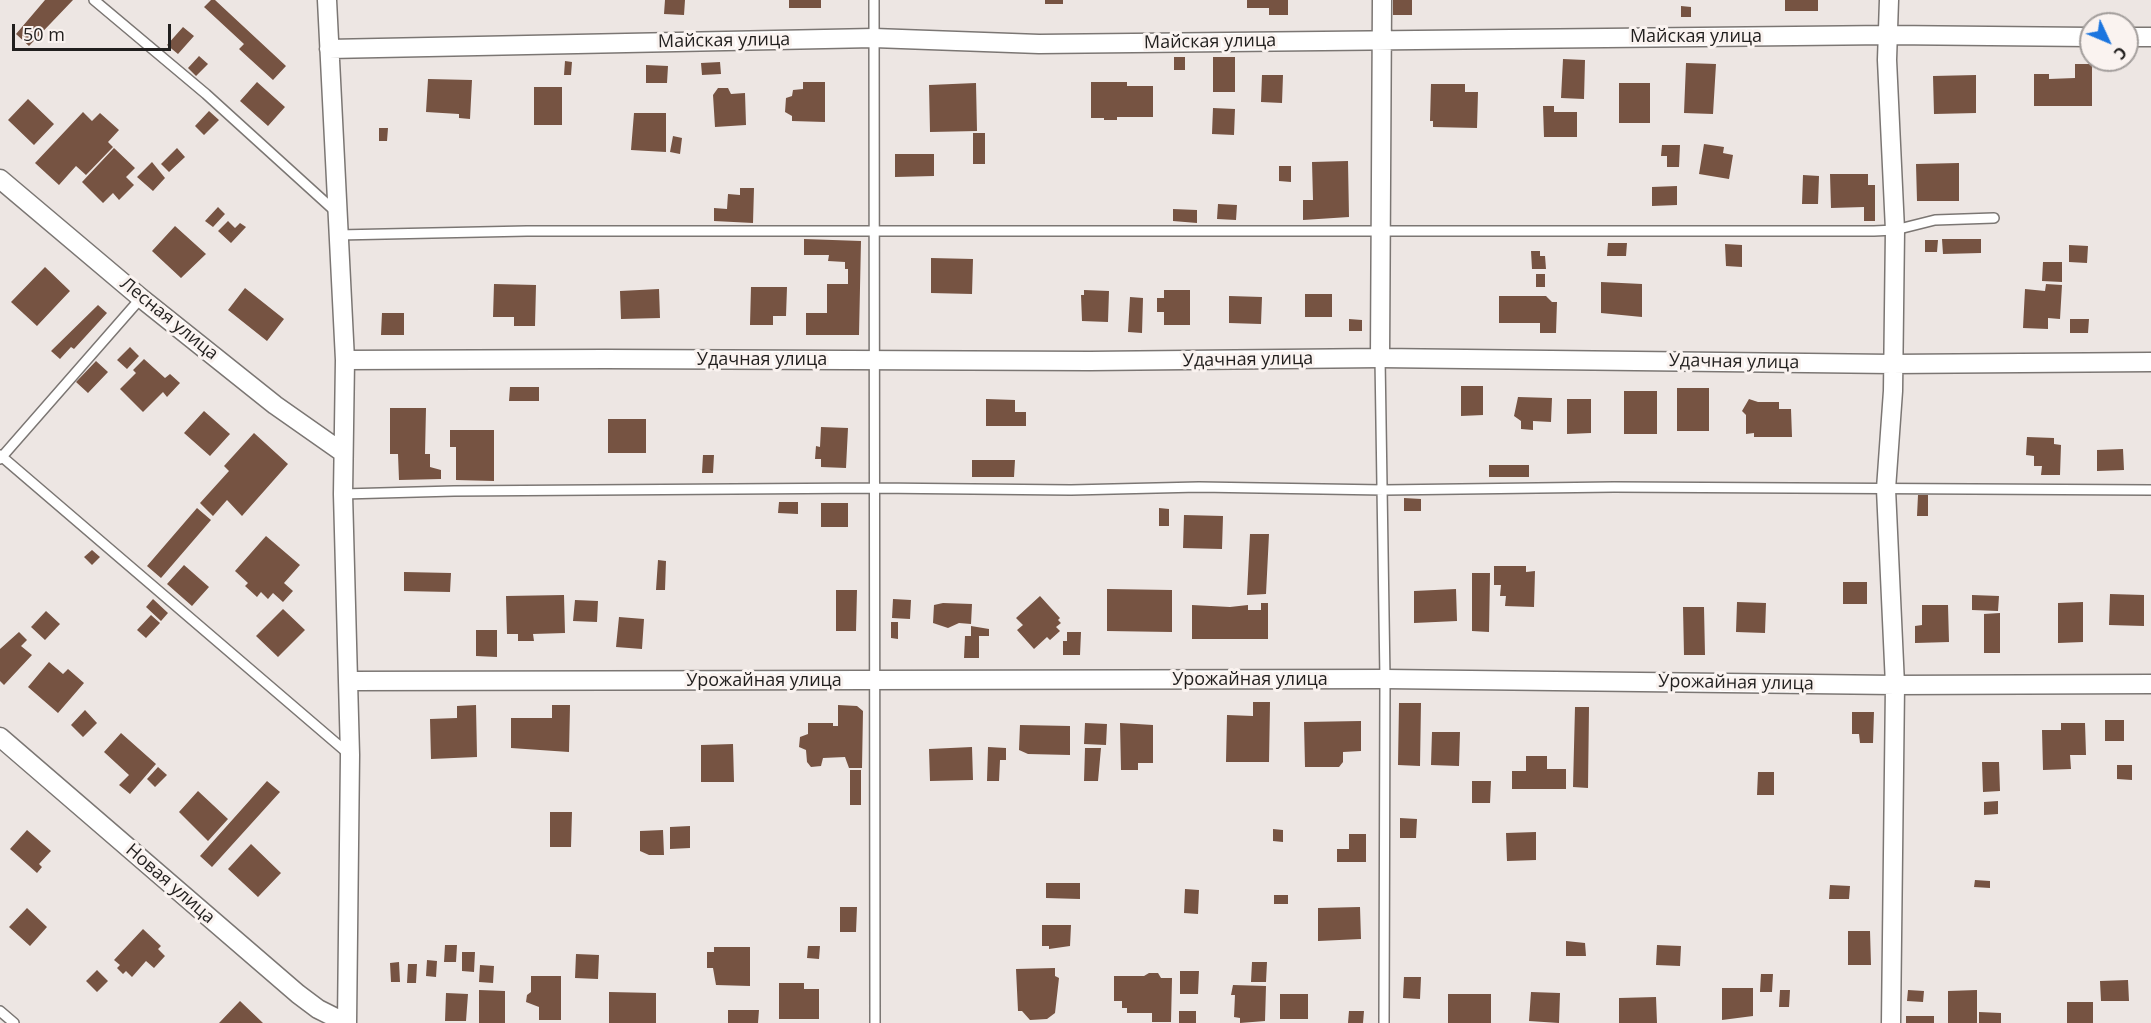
<!DOCTYPE html>
<meta charset="utf-8">
<style>
body{margin:0}
#map{position:relative;width:2151px;height:1023px;overflow:hidden;background:#ede6e3;font-family:"Open Sans",sans-serif}
canvas{display:block}
.north{position:absolute;left:2079px;top:12px;width:60px;height:60px;box-sizing:border-box;background:#faf3f0;border:2px solid #a39e9c;border-radius:50%;rotate:134deg;font-size:16px;font-weight:700;line-height:24px;text-align:center;color:#211f1e}
.north::after{content:'';display:block;margin:auto;width:21px;height:27px;background:#1b75df;clip-path:polygon(50% 0,100% 100%,50% 72%,0 100%)}
.scale{position:absolute;left:12px;top:24px;width:159px;height:27px;box-sizing:border-box;border:3px solid #211f1e;border-top:0;padding-left:8px;font-size:18px;line-height:21px;white-space:nowrap;color:#211f1e;-webkit-text-stroke:4px #faf3f0;paint-order:stroke}
</style>
<div id="map">
<canvas width="2151" height="1023"></canvas>
<div class="north">С</div>
<div class="scale">50 m</div>
</div>
<script>
const context = document.querySelector('canvas').getContext('2d');
context.lineJoin = 'round';
function fill(path, color) { context.fillStyle = color; context.fill(path, 'evenodd'); }
const poly = rows => new Path2D(rows.map(r => 'M' + r).join(''));
function trace(path, color, width, dash) { context.strokeStyle = color; context.lineWidth = width; context.lineCap = dash ? 'butt' : 'round'; context.setLineDash(dash || []); context.stroke(path); }
function label(font, color, halo, rows, align = 'center') {
  context.font = font + ' "Open Sans",sans-serif'; context.lineWidth = 6; context.setLineDash([]); context.textBaseline = 'middle'; context.strokeStyle = halo; context.fillStyle = color; for (const [text, x, y, turn = 0] of rows) {
    context.save(); context.translate(x, y); context.rotate((+turn || 0) * Math.PI / 180); context.textAlign = isNaN(turn) ? turn : align; if (halo) context.strokeText(text, 0, 0); context.fillText(text, 0, 0); context.restore();
  }
}
fill(poly([
 [45,0,73,0,29,46,16,34],
 [211,0,215,0,286,66,273,80,239,49,244,44,204,7],
 [665,0,685,0,684,15,664,14],
 [789,0,821,0,821,8,789,8],
 [1045,0,1063,0,1063,4,1045,4],
 [1247,0,1288,0,1288,15,1269,15,1269,8,1247,8],
 [1393,0,1412,0,1412,15,1393,15],
 [1785,0,1818,0,1818,11,1785,11],
 [1681,6,1691,7,1691,17,1681,17],
 [183,27,194,36,178,54,167,45],
 [199,56,208,64,196,76,188,68],
 [1174,57,1185,57,1185,70,1174,70],
 [1213,57,1235,57,1235,92,1213,92],
 [1563,59,1585,60,1584,99,1561,98],
 [565,61,572,62,571,75,564,75],
 [720,62,721,74,702,75,701,63],
 [1686,63,1716,64,1713,114,1684,113],
 [2075,64,2092,64,2092,106,2034,106,2034,74,2049,74,2049,79,2075,78],
 [646,65,668,66,667,83,646,83],
 [1262,75,1283,75,1282,103,1261,102],
 [1976,75,1976,113,1934,114,1933,76],
 [428,79,472,80,470,119,459,118,459,114,426,112],
 [257,82,285,107,268,126,240,101],
 [803,82,825,82,825,122,792,121,792,116,785,112,786,98,792,96,793,90,803,89],
 [1091,82,1127,82,1127,86,1153,86,1153,117,1117,117,1117,120,1104,120,1104,118,1091,118],
 [976,83,977,131,930,132,929,85],
 [1619,83,1650,83,1650,123,1619,123],
 [1431,84,1465,84,1465,92,1478,92,1477,128,1433,127,1433,121,1430,121],
 [534,87,562,87,562,125,534,125],
 [718,88,728,88,731,94,745,93,746,125,715,127,713,95],
 [28,99,54,124,34,145,8,120],
 [1543,106,1554,106,1554,112,1577,112,1577,137,1544,137],
 [1213,108,1235,109,1234,135,1212,134],
 [209,111,219,120,204,135,195,126],
 [83,112,92,121,100,113,119,130,108,142,113,147,86,175,76,166,59,185,35,163],
 [634,113,666,113,666,152,631,150],
 [379,128,388,128,387,141,379,141],
 [973,133,985,133,985,164,973,164],
 [673,136,682,138,680,154,670,152],
 [1704,144,1724,147,1723,153,1733,155,1729,179,1699,174],
 [1662,145,1680,145,1679,167,1667,167,1667,156,1661,156],
 [114,148,135,168,126,177,134,185,119,200,113,193,103,203,82,182],
 [177,148,185,157,169,172,161,164],
 [895,154,934,154,934,176,895,177],
 [1348,161,1349,217,1303,220,1303,200,1313,200,1312,162],
 [152,162,165,178,153,191,137,177],
 [1959,163,1959,201,1917,201,1916,164],
 [1279,166,1291,166,1291,182,1279,181],
 [1830,174,1868,174,1868,185,1875,185,1875,221,1864,221,1864,207,1831,208],
 [1803,175,1819,176,1818,204,1802,204],
 [1677,186,1677,205,1652,206,1652,187],
 [740,188,754,188,753,223,714,221,714,208,727,209,728,194,740,195],
 [1218,204,1237,205,1236,220,1217,219],
 [218,207,225,214,213,227,205,221],
 [1173,209,1197,210,1197,223,1173,221],
 [228,221,235,228,240,223,246,227,231,243,218,231],
 [175,226,206,254,181,278,152,251],
 [804,239,861,241,859,335,806,335,806,313,827,313,827,284,848,284,848,269,845,269,845,262,828,261,829,255,804,255],
 [1942,239,1981,239,1981,253,1943,254],
 [1925,240,1938,240,1937,252,1925,252],
 [1608,243,1627,243,1626,256,1607,256],
 [1725,244,1742,245,1742,267,1726,266],
 [2069,245,2088,246,2087,263,2069,262],
 [1531,251,1540,251,1540,256,1545,256,1546,269,1532,269],
 [931,258,973,259,972,294,931,293],
 [2043,262,2062,262,2062,282,2042,281],
 [45,267,70,291,37,326,11,302],
 [1536,274,1545,274,1545,287,1536,287],
 [1601,282,1642,284,1642,317,1601,313],
 [494,284,536,285,535,326,514,326,514,317,493,317],
 [2046,284,2062,285,2060,319,2048,318,2048,329,2023,328,2025,289,2045,291],
 [751,287,787,287,786,316,773,316,773,325,750,325],
 [245,288,284,319,267,341,228,310],
 [659,289,660,318,621,319,620,291],
 [1084,290,1109,291,1108,322,1082,321,1081,295,1084,295],
 [1164,290,1190,290,1190,325,1164,325,1164,312,1157,312,1157,298,1164,298],
 [1305,294,1332,294,1332,317,1305,317],
 [1229,296,1262,297,1261,324,1229,323],
 [1499,296,1546,296,1552,302,1557,302,1556,333,1540,333,1540,323,1499,323],
 [1130,297,1143,298,1142,333,1128,332],
 [98,305,107,313,74,349,71,347,60,359,51,351],
 [382,313,404,313,404,335,381,335],
 [1349,319,1362,320,1362,331,1349,331],
 [2070,319,2089,319,2088,333,2070,333],
 [130,347,139,356,127,369,117,360],
 [144,359,165,378,170,374,180,383,167,397,163,392,143,412,120,389,136,373,133,370],
 [96,361,108,372,88,393,76,382],
 [1461,386,1483,386,1483,415,1461,416],
 [510,387,539,387,539,401,509,401],
 [1677,388,1709,388,1709,431,1677,431],
 [1624,391,1657,391,1657,434,1624,434],
 [1518,397,1552,398,1551,422,1533,421,1533,430,1521,429,1521,421,1514,416],
 [986,399,1015,400,1015,412,1026,412,1026,426,986,426],
 [1567,399,1591,399,1591,433,1567,434],
 [1749,399,1758,402,1779,402,1779,409,1791,409,1792,437,1754,437,1754,433,1746,434,1746,415,1742,411],
 [390,408,426,408,425,454,430,454,430,467,441,470,441,479,399,480,398,454,390,454],
 [204,411,230,434,210,456,184,433],
 [608,419,646,419,646,453,608,453],
 [821,427,848,428,846,468,821,467,821,459,815,459,816,446,820,447],
 [450,430,494,430,494,481,456,480,456,447,450,447],
 [254,433,288,464,242,516,227,500,213,516,200,503,229,471,224,466],
 [2027,437,2054,438,2054,444,2061,445,2060,475,2041,475,2042,466,2034,466,2034,456,2026,455],
 [2123,449,2124,470,2097,471,2097,450],
 [703,455,714,455,713,473,702,473],
 [972,460,1015,460,1014,477,972,477],
 [1489,465,1529,465,1529,477,1489,477],
 [1918,495,1928,495,1928,516,1917,516],
 [1404,498,1421,499,1421,511,1404,511],
 [779,502,798,502,798,514,778,513],
 [821,503,848,503,848,527,821,527],
 [197,508,211,520,161,578,147,566],
 [1159,508,1169,509,1169,526,1159,526],
 [1184,515,1223,516,1222,549,1183,548],
 [1250,534,1269,534,1266,594,1247,595],
 [266,536,300,565,284,583,293,591,283,602,273,593,268,599,261,592,257,597,245,586,248,583,235,571],
 [92,550,100,557,92,565,84,557],
 [658,560,666,561,665,590,656,590],
 [184,565,209,587,192,606,167,584],
 [1494,566,1526,566,1526,572,1535,571,1534,607,1505,606,1506,596,1500,596,1501,585,1494,585],
 [404,572,451,573,450,592,404,591],
 [1472,573,1490,573,1489,632,1472,631],
 [1843,582,1867,582,1867,604,1843,604],
 [1107,589,1172,590,1172,632,1107,631],
 [1456,589,1457,621,1414,623,1414,591],
 [836,590,857,590,856,631,836,631],
 [2110,594,2144,595,2144,626,2109,625],
 [564,595,565,633,533,634,534,641,518,641,518,634,507,634,506,596],
 [1972,595,1999,596,1998,611,1972,610],
 [1040,596,1060,618,1058,620,1061,623,1056,627,1060,631,1050,640,1047,637,1034,649,1017,630,1023,625,1016,618],
 [153,599,168,613,161,621,146,607],
 [893,599,911,600,910,619,892,618],
 [575,600,598,601,597,622,573,621],
 [1737,602,1766,603,1765,633,1736,632],
 [2083,602,2083,642,2058,643,2058,603],
 [943,603,972,604,971,624,959,623,948,628,933,623,934,605],
 [1261,603,1268,603,1268,639,1192,639,1192,605,1230,607,1248,605,1248,610,1261,610],
 [1922,605,1948,605,1949,642,1915,643,1915,626,1922,625],
 [1683,607,1704,607,1705,655,1684,655],
 [283,609,305,630,278,657,256,636],
 [46,611,60,624,45,640,31,627],
 [2000,613,2000,653,1984,653,1984,614],
 [151,615,160,623,146,638,137,630],
 [619,617,644,619,642,649,616,647],
 [891,622,898,622,898,639,891,638],
 [971,626,989,629,989,636,979,636,979,658,964,658,965,636,971,636],
 [476,630,497,630,497,657,476,656],
 [19,632,27,640,21,646,32,655,4,685,0,681,0,649],
 [1067,632,1081,632,1080,655,1063,655,1063,641,1067,641],
 [49,662,63,674,68,669,84,683,58,713,28,687],
 [1253,702,1270,702,1269,762,1226,762,1227,715,1253,716],
 [1399,703,1421,703,1420,766,1398,765],
 [476,705,477,757,431,759,430,719,457,718,457,706],
 [552,705,570,705,569,752,511,748,511,718,552,718],
 [838,705,857,706,863,711,862,768,849,768,845,757,823,758,821,766,811,767,807,762,806,750,799,747,800,737,808,734,808,723,833,723,833,726,838,726],
 [1575,707,1589,707,1588,788,1573,787],
 [85,710,97,723,83,737,71,725],
 [1852,712,1874,712,1873,743,1860,743,1859,734,1852,734],
 [2105,720,2124,720,2124,741,2105,741],
 [1361,721,1361,751,1343,752,1343,762,1339,767,1305,767,1304,722],
 [1085,723,1107,724,1106,745,1084,744],
 [1120,723,1153,725,1153,763,1138,763,1138,770,1121,770],
 [2061,723,2085,723,2086,755,2070,755,2071,769,2043,770,2042,730,2061,730],
 [1020,725,1070,726,1070,755,1028,754,1019,750],
 [1432,732,1460,732,1459,766,1431,765],
 [121,733,156,764,130,794,119,785,129,775,104,752],
 [733,744,734,782,701,782,701,745],
 [972,747,973,780,930,781,929,749],
 [988,747,1006,748,1006,760,1000,760,999,781,987,781],
 [1085,748,1101,748,1098,781,1084,781],
 [1526,756,1547,756,1547,769,1566,769,1566,789,1512,789,1512,771,1526,771],
 [1982,762,1999,762,2000,791,1983,792],
 [2117,765,2132,765,2132,780,2117,779],
 [158,767,167,775,155,787,147,779],
 [850,770,861,770,861,805,850,805],
 [1758,772,1774,772,1774,795,1757,795],
 [267,781,280,792,212,867,200,856],
 [1472,781,1491,781,1490,803,1472,803],
 [198,791,228,819,208,841,179,812],
 [1998,801,1998,814,1984,815,1984,802],
 [550,812,572,812,571,847,550,847],
 [1400,818,1417,819,1416,838,1400,838],
 [690,826,690,848,670,849,670,827],
 [1273,829,1283,830,1283,842,1273,841],
 [27,830,51,851,39,864,42,867,37,873,10,849],
 [663,830,664,855,649,855,640,851,640,831],
 [1536,832,1536,860,1507,861,1506,833],
 [1349,834,1366,834,1366,862,1337,862,1337,849,1349,849],
 [251,844,281,873,258,897,228,869],
 [1975,880,1990,881,1990,888,1974,887],
 [1046,883,1080,883,1080,899,1046,898],
 [1830,885,1850,886,1849,899,1829,899],
 [1185,889,1199,890,1198,914,1184,913],
 [1274,895,1288,895,1288,904,1274,904],
 [840,907,857,907,856,932,840,932],
 [1360,907,1361,939,1318,941,1318,908],
 [27,908,47,927,30,946,9,927],
 [1042,925,1071,925,1070,946,1049,949,1049,946,1042,946],
 [143,929,161,946,158,949,165,956,154,968,146,961,132,977,126,971,123,974,117,968,120,965,114,960],
 [1848,931,1870,931,1871,965,1848,965],
 [1566,941,1585,943,1586,956,1566,956],
 [445,945,457,945,456,962,444,962],
 [1657,945,1681,946,1680,966,1656,965],
 [808,946,820,946,819,959,807,958],
 [714,947,750,947,750,986,716,985,713,968,707,968,707,952,714,952],
 [462,952,475,952,474,972,462,971],
 [576,954,599,955,598,979,575,978],
 [427,960,437,961,436,977,426,976],
 [399,962,400,982,391,982,390,963],
 [1252,962,1267,962,1266,982,1251,982],
 [408,964,417,964,416,983,407,983],
 [480,965,494,966,493,983,479,982],
 [1055,968,1055,976,1059,978,1055,1013,1047,1019,1030,1020,1022,1011,1018,1011,1016,969],
 [97,970,108,981,97,992,86,981],
 [1180,971,1199,971,1198,994,1180,994],
 [1149,973,1158,973,1161,978,1172,978,1171,1022,1152,1022,1152,1013,1127,1013,1127,1008,1122,1008,1122,1001,1114,1001,1114,976,1144,976],
 [1761,974,1773,974,1772,992,1760,992],
 [531,976,561,976,561,1020,539,1020,539,1007,526,1002,527,995,531,992],
 [1404,977,1421,977,1420,999,1403,998],
 [2128,980,2129,1001,2101,1001,2100,981],
 [779,983,804,983,804,989,819,989,819,1019,779,1019],
 [1233,985,1266,986,1265,1021,1240,1023,1240,1018,1234,1017,1235,995,1231,995],
 [1722,988,1753,988,1753,1016,1722,1020],
 [479,990,505,991,505,1023,479,1023],
 [1780,990,1790,990,1789,1007,1779,1007],
 [1908,990,1924,991,1923,1002,1907,1001],
 [1977,990,1977,1023,1948,1023,1948,991],
 [609,992,656,993,656,1023,609,1023],
 [1531,992,1560,993,1559,1023,1529,1021],
 [446,993,468,994,466,1021,445,1021],
 [1280,994,1308,994,1308,1019,1280,1019],
 [1448,994,1491,994,1491,1023,1448,1023],
 [1656,997,1657,1023,1619,1023,1619,998],
 [240,1001,263,1023,219,1023],
 [2067,1002,2093,1002,2093,1023,2067,1023],
 [728,1010,759,1010,758,1023,728,1023],
 [1179,1011,1196,1011,1196,1023,1179,1023],
 [1349,1011,1364,1011,1363,1023,1348,1023],
 [1979,1012,2001,1013,2001,1023,1979,1023],
 [1906,1016,1934,1016,1934,1023,1906,1023]
]), '#765342');
const service = poly([
 [94,0,206,94,336,212],
 [874,0,875,1023],
 [338,235,527,231,1874,231,1895,230,1935,220,1994,218],
 [1380,358,1385,679,1384,1023],
 [0,455,350,755],
 [0,459,141,298],
 [343,494,454,491,874,488,1071,490,1199,487,1384,490,1614,487,2151,490],
 [0,1011,14,1023]
]);
const minor = poly([
 [327,0,345,360,343,494,350,755,347,1023],
 [1889,0,1887,60,1895,230,1893,391,1886,489,1895,685,1891,1023],
 [2127,37,2151,37],
 [329,49,874,38,1039,44,1889,35,2091,37],
 [0,179,141,298,275,405,342,452],
 [1380,358,1382,0],
 [345,360,605,359,1090,361,1380,358,1892,364,2151,362],
 [349,681,1385,679,1895,685,2151,684],
 [0,737,298,994,318,1009,346,1023]
]);
trace(service, '#7b7673', 12);
trace(minor, '#7b7673', 21);
trace(service, '#fff', 9);
trace(minor, '#fff', 18);
label('18px', '#211f1e', '#faf3f0', [
 ["Майская улица",1696,37],
 ["Майская улица",724,41,-1],
 ["Майская улица",1210,42,-1],
 ["Лесная улица",169,319,39],
 ["Удачная улица",762,360],
 ["Удачная улица",1248,360,-1],
 ["Удачная улица",1734,362,1],
 ["Урожайная улица",1250,680],
 ["Урожайная улица",764,681],
 ["Урожайная улица",1736,683,1],
 ["Новая улица",170,884,41]
]);
</script>
